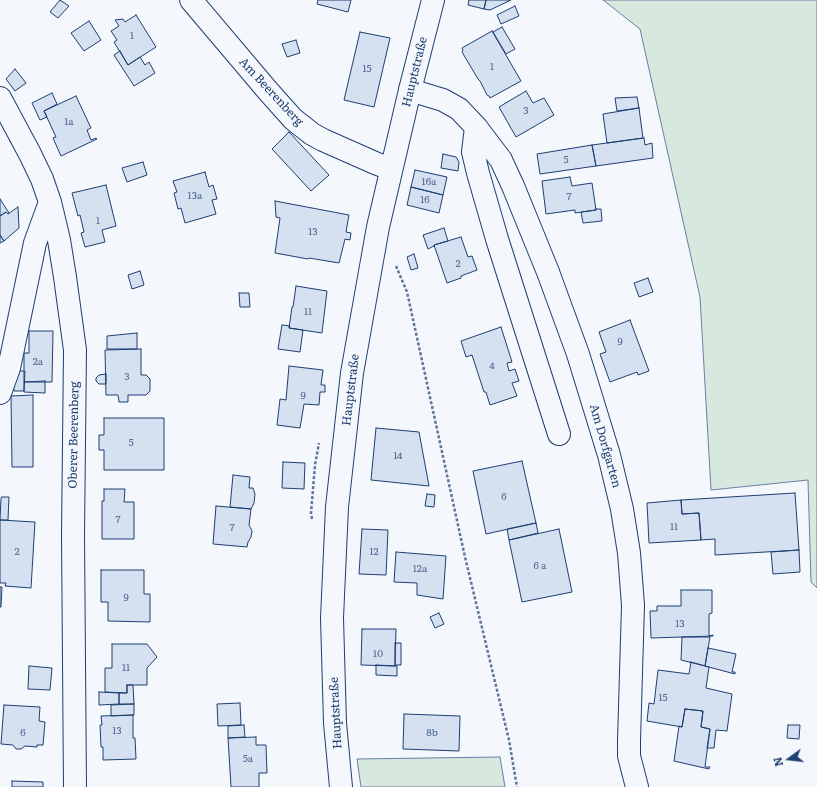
<!DOCTYPE html>
<meta charset="utf-8">
<style>
body{margin:0}
#map{position:relative;width:817px;height:787px;overflow:hidden;background:#f4f7fb;font-family:Literata,serif}
canvas{display:block}
.north{position:absolute;left:769px;top:739px;width:40px;height:40px;-webkit-text-stroke:3px #f4f7fb;paint-order:stroke;rotate:255deg;font-size:11px;font-weight:700;line-height:16px;text-align:center;color:#1d3f73}
.north::after{content:'';display:block;margin:auto;width:14px;height:18px;background:#1d3f73;clip-path:polygon(50% 0,100% 100%,50% 72%,0 100%)}
</style>
<div id="map">
<canvas width="817" height="787"></canvas>
<div class="north">N</div>
</div>
<script>
const context = document.querySelector('canvas').getContext('2d');
context.lineJoin = 'round';
function fill(path, color) { context.fillStyle = color; context.fill(path, 'evenodd'); }
const poly = rows => new Path2D(rows.map(r => 'M' + r).join(''));
function trace(path, color, width, dash) { context.strokeStyle = color; context.lineWidth = width; context.lineCap = dash ? 'butt' : 'round'; context.setLineDash(dash || []); context.stroke(path); }
function label(font, color, halo, rows, align = 'center') {
  context.font = font + ' Literata,serif'; context.lineWidth = 3; context.setLineDash([]); context.textBaseline = 'middle'; context.strokeStyle = halo; context.fillStyle = color; for (const [text, x, y, turn = 0] of rows) {
    context.save(); context.translate(x, y); context.rotate((+turn || 0) * Math.PI / 180); context.textAlign = isNaN(turn) ? turn : align; if (halo) context.strokeText(text, 0, 0); context.fillText(text, 0, 0); context.restore();
  }
}
const green = poly([
 [603,0,817,0,817,588,811,582,808,480,711,490,700,297,640,29,603,0],
 [500,757,505,787,361,787,357,759,500,757]
]);
fill(green, '#d7e8df');
trace(green, '#687fa3', 1);
const building = poly([
 [60,0,69,6,58,18,50,12,60,0],
 [318,0,351,0,348,12,317,4,318,0],
 [469,0,486,0,484,9,468,5,469,0],
 [486,0,511,0,490,10,484,9,486,0],
 [515,6,519,16,501,24,497,15,515,6],
 [136,15,156,47,128,65,114,42,117,40,111,31,119,26,115,20,123,19,125,22,136,15],
 [89,21,101,40,84,51,71,33,89,21],
 [502,27,515,49,506,54,493,32,502,27],
 [492,31,521,81,490,98,489,96,487,95,480,81,478,79,462,52,463,50,462,48,492,31],
 [360,32,390,38,374,107,344,100,360,32],
 [296,40,300,53,287,57,282,44,296,40],
 [120,51,128,65,140,57,145,65,149,62,155,73,134,86,114,55,120,51],
 [15,69,26,83,15,91,6,79,15,69],
 [526,91,533,103,544,98,554,115,516,137,499,107,526,91],
 [52,93,57,104,44,111,47,117,40,120,32,103,52,93],
 [76,96,91,128,87,130,91,140,96,138,97,139,61,156,53,138,56,137,44,111,76,96],
 [637,97,639,108,617,111,615,98,637,97],
 [639,108,643,138,607,143,603,114,639,108],
 [289,132,329,175,311,191,272,149,289,132],
 [644,138,645,145,652,143,653,158,596,166,592,145,644,138],
 [592,145,596,166,540,174,537,154,592,145],
 [443,154,456,157,459,162,458,171,441,168,443,154],
 [143,162,147,175,127,182,122,168,143,162],
 [415,170,447,177,443,195,411,187,415,170],
 [205,172,209,187,213,185,217,199,212,200,216,214,185,223,181,208,178,209,174,193,177,192,173,181,205,172],
 [570,177,572,186,592,183,596,210,575,213,575,210,546,214,542,181,570,177],
 [106,185,116,226,102,230,105,242,85,247,81,233,84,232,80,215,78,216,72,193,106,185],
 [411,187,443,195,439,213,407,205,411,187],
 [0,199,9,213,8,214,6,212,0,216,0,199],
 [275,201,349,215,346,232,351,233,350,240,345,239,339,263,309,258,308,259,275,253,280,218,276,217,275,201],
 [18,207,19,228,4,241,0,235,0,216,6,212,8,214,18,207],
 [596,209,601,209,602,221,583,223,581,212,596,210,596,209],
 [444,228,448,241,434,245,434,246,428,249,423,235,444,228],
 [0,235,4,241,0,243,0,235],
 [461,237,468,257,472,256,477,270,461,276,461,278,447,283,434,245,461,237],
 [414,254,418,268,411,270,407,257,414,254],
 [140,271,144,285,132,289,128,275,140,271],
 [648,278,653,292,639,297,634,283,648,278],
 [296,286,327,291,322,333,289,328,292,307,293,307,296,286],
 [239,293,249,293,250,307,240,307,239,293],
 [630,320,649,371,638,375,637,372,610,382,600,354,606,352,599,332,630,320],
 [282,325,290,326,289,328,303,330,300,352,278,349,282,325],
 [501,327,512,362,507,363,509,371,515,369,519,381,512,383,517,396,490,405,486,392,484,392,472,355,466,357,461,341,501,327],
 [29,331,53,331,52,382,24,382,24,353,29,353,29,331],
 [137,333,137,349,107,349,107,336,137,333],
 [141,349,141,375,146,375,150,379,150,391,146,395,128,395,128,402,119,402,118,395,106,395,105,350,141,349],
 [289,366,323,370,321,385,325,385,325,392,320,392,319,405,304,404,300,428,277,425,280,399,286,400,289,366],
 [16,371,25,371,24,391,14,391,13,380,16,371],
 [106,374,106,384,99,384,96,381,96,378,99,375,106,374],
 [45,381,45,393,24,392,24,382,45,381],
 [33,395,33,467,12,467,11,396,33,395],
 [104,418,164,418,164,470,104,470,104,450,99,450,99,435,104,435,104,418],
 [376,428,419,432,429,486,371,480,376,428],
 [522,461,536,523,486,534,473,471,522,461],
 [283,462,305,463,304,489,282,488,283,462],
 [233,475,250,477,249,488,253,488,255,494,254,503,251,509,230,507,233,475],
 [104,489,125,489,124,502,134,502,134,539,102,539,102,501,104,501,104,489],
 [795,493,799,550,715,555,715,539,701,540,699,513,682,514,681,500,795,493],
 [427,494,435,495,434,507,425,506,427,494],
 [2,497,9,497,8,520,0,520,1,498,2,497],
 [681,500,682,514,699,513,701,540,649,543,647,503,681,500],
 [216,506,251,509,249,525,252,531,251,537,248,542,247,547,213,544,216,506],
 [0,520,35,522,31,588,5,586,6,583,0,583,0,520],
 [536,523,538,533,509,540,507,529,536,523],
 [362,529,388,530,386,575,359,574,362,529],
 [559,529,572,592,522,602,509,540,559,529],
 [799,550,800,572,773,574,771,552,799,550],
 [396,552,446,556,443,599,417,595,417,583,394,582,396,552],
 [101,570,144,570,144,594,150,594,150,622,108,621,108,602,101,602,101,570],
 [0,587,2,587,1,607,0,607,0,587],
 [681,590,712,590,712,613,709,614,709,636,713,635,713,636,651,638,650,611,657,611,657,606,681,606,681,590],
 [439,613,444,624,435,628,430,617,439,613],
 [362,629,396,629,395,666,361,665,362,629],
 [682,637,710,637,705,666,681,660,682,637],
 [395,643,401,643,401,665,395,665,395,643],
 [112,644,147,644,157,657,147,668,147,685,127,685,127,693,105,692,105,668,112,668,112,644],
 [708,648,736,654,732,672,735,672,735,674,705,666,708,648],
 [691,662,709,667,706,688,732,694,727,731,716,730,714,748,707,748,710,729,701,727,703,711,685,709,682,727,647,721,649,703,654,704,658,670,689,674,691,662],
 [376,665,397,666,397,676,376,675,376,665],
 [29,666,52,668,50,690,28,689,29,666],
 [127,685,133,685,134,704,119,704,119,693,127,693,127,685],
 [99,692,119,693,119,704,99,705,99,692],
 [240,703,241,725,218,726,217,704,240,703],
 [134,704,134,715,111,716,111,705,134,704],
 [4,705,40,707,39,721,45,722,43,745,37,745,37,747,25,746,21,749,16,749,13,745,1,744,4,705],
 [685,709,703,711,701,727,710,729,705,767,710,767,709,769,674,761,679,726,682,727,685,709],
 [404,714,460,716,459,751,403,749,404,714],
 [133,715,133,738,135,738,136,759,103,760,103,747,101,747,100,725,102,725,101,716,133,715],
 [244,725,245,737,228,738,228,726,244,725],
 [788,725,800,725,799,739,787,738,788,725],
 [256,737,256,745,266,745,267,773,259,773,259,787,231,787,228,738,256,737],
 [12,781,43,782,43,787,12,787,12,781]
]);
fill(building, '#d5e0f0');
trace(building, '#1d3f73', 1);
const minor = poly([
 [191,0,268,91,293,119,312,134,323,140,375,163,391,169],
 [410,90,443,100,459,109,476,127,501,160,513,186,548,272,578,354,609,455,622,509,629,553,633,605,629,741,629,756,637,787],
 [0,98,30,154,42,179,50,202,59,240,65,277,75,350,73,535,75,787],
 [476,127,473,152,478,173,497,239,559,434],
 [0,393,9,368,35,243,50,202]
]);
const major = poly([
 [341,787,335,723,332,618,337,507,352,373,378,227,410,90,433,0]
]);
trace(minor, '#1d3f73', 24);
trace(major, '#1d3f73', 24);
trace(poly([
 [396,266,407,292,465,557,509,740,517,787],
 [312,519,311,513,315,465,319,443]
]), '#5e769c', 2.5, [3, 2]);
trace(minor, '#f4f7fb', 22);
trace(major, '#f4f7fb', 22);
label('10px', '#4b6792', null, [
 ["1",132,36],
 ["1",492,67],
 ["15",367,69],
 ["3",526,111],
 ["1a",69,122],
 ["5",566,160],
 ["16a",429,182],
 ["13a",195,196],
 ["7",569,197],
 ["16",425,200],
 ["1",98,221],
 ["13",313,232],
 ["2",458,264],
 ["11",308,312],
 ["9",620,342],
 ["2a",38,362],
 ["4",492,366],
 ["3",127,377],
 ["9",303,396],
 ["5",131,443],
 ["14",398,456],
 ["6",504,497],
 ["7",118,520],
 ["11",674,527],
 ["7",232,528],
 ["2",17,552],
 ["12",374,552],
 ["6 a",540,566],
 ["12a",420,569],
 ["9",126,598],
 ["13",680,624],
 ["10",378,654],
 ["11",126,668],
 ["15",663,698],
 ["13",117,731],
 ["6",23,733],
 ["8b",432,733],
 ["5a",248,759]
]);
label('12px', '#1d3f73', '#f4f7fb', [
 ["Hauptstraße",415,72,-76],
 ["Am Beerenberg",271,92,47],
 ["Hauptstraße",351,390,-83],
 ["Oberer Beerenberg",74,435,-89],
 ["Am Dorfgarten",605,446,74],
 ["Hauptstraße",336,713,-93]
]);
</script>
